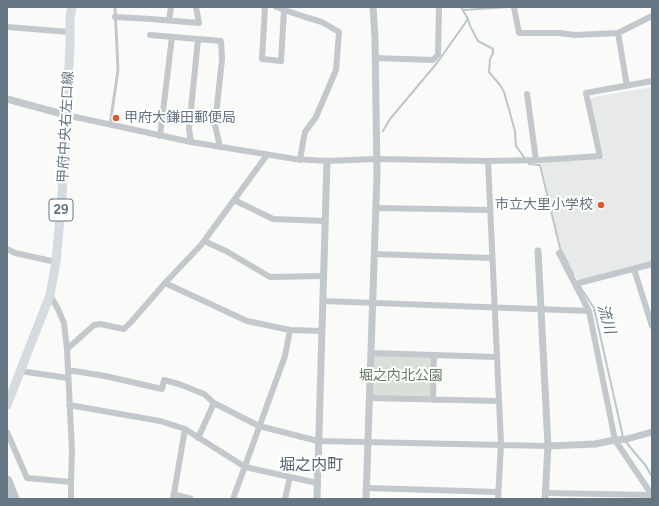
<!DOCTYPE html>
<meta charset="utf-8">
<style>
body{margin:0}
#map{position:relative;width:659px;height:506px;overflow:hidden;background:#fafaf8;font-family:Figtree,sans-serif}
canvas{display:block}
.frame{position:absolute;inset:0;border:8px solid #657683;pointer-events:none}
</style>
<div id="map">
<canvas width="659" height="506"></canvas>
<div class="frame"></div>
</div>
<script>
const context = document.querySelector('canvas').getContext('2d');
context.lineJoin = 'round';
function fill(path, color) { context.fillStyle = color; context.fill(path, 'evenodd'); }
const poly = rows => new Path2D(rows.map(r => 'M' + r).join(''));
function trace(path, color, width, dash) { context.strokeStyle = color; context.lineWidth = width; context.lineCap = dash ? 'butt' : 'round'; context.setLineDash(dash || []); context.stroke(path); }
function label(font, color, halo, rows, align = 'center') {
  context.font = font + ' Figtree,"Noto Sans JP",sans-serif'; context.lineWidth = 4; context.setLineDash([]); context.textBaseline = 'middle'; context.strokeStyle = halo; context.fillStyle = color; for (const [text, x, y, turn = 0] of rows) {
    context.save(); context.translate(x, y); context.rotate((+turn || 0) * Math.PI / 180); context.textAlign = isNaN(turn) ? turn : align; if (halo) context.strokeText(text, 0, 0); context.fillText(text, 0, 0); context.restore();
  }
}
fill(poly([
 [652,87,652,263,579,283,560,248,541,163,604,158,590,100,593,97]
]), '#e8e9e9');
fill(poly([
 [371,353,434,355,433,400,369,398]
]), '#dadfd7');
trace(poly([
 [463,10,509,7],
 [468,19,470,26,478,41,493,49,493,53,490,59,489,72,500,85,504,92,515,131,516,146,529,164,540,165,560,248,573,274],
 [383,131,390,119,437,63,468,19,461,7],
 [579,285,594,308,623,437],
 [625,441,646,466,652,477]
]), '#bbc7cb', 2);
trace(poly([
 [7,481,14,499]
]), '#bbc7cb', 11);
trace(poly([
 [110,125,118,70,115,7]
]), '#c3c8cc', 3);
trace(poly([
 [265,7,262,59,281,61,284,10],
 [276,7,305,17,322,22,339,32,336,70,316,117,305,132,303,142,300,160],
 [514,7,519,33,559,33,575,35,618,33,652,16],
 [115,17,151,19,199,23,196,7],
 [169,20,171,7],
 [7,27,70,32],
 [618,33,627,86],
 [150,35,221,41,222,59,215,125,220,147],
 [375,58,433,60,438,55,439,7],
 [527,94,536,160],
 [66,115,191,142,295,159,327,161,376,159,488,161,541,160,600,156,586,93,652,81],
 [160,136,172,37],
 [191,142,189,129,198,39],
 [488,161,501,444,498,499],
 [234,200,273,219,325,221],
 [376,208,490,210],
 [204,241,226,251,270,277,323,276],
 [7,249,15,253,56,262],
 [559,253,589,311,615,440,652,495],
 [374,254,492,258],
 [634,269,652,326],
 [165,283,247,321,290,330,322,331],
 [575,284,652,264],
 [50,295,58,309,64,323,67,349,72,451,71,482],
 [323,301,589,311],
 [67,349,94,325,100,324,124,329,132,321,165,283,201,245,267,155],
 [371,353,496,357],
 [68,370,105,376,162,389,164,380,179,384,204,394,214,403],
 [20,371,68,378],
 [369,398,499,401],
 [433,400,434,355],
 [69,405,160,421,185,429,245,467,317,483],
 [7,432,27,478,71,482,71,499],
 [198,438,214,403,259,426,318,441,548,446],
 [367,488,498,492],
 [546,493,652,495],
 [173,499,185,429],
 [233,499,285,356,290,330],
 [285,499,290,477]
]), '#c3c8cc', 6);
trace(poly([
 [7,99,66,115],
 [538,251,548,446,545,499],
 [548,446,595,444,615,440,627,439,652,432],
 [174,495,190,499],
 [317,499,327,161],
 [366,499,377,174,375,39,373,7]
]), '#c3c8cc', 7);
trace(poly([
 [7,405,50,295,56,262,62,196,70,47,70,17,72,7]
]), '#d6dbdf', 9);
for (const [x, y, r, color] of [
 [116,118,4,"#e4572e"],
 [601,205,4,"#e4572e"]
]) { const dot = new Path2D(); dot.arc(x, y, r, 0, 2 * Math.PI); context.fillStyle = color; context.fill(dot); trace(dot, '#fff', 1.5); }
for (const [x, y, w] of [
 [61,210,24]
]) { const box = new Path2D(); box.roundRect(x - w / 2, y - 11, w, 22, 3); context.fillStyle = '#fff'; context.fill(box); trace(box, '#657683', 1); }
label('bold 13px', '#657683', null, [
 ["29",61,210]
]);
label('14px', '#657683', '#fff', [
 ["甲府大鎌田郵便局",124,118],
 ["市立大里小学校",593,205,"right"]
], 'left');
label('14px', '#657683', '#fff', [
 ["甲府中央右左口線",66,127,-87]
]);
label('14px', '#687a64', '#fff', [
 ["堀之内北公園",401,376]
]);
label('italic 15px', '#60757c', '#fff', [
 ["流川",606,319,74]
]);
label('16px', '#57646e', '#fff', [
 ["堀之内町",311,465]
]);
</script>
